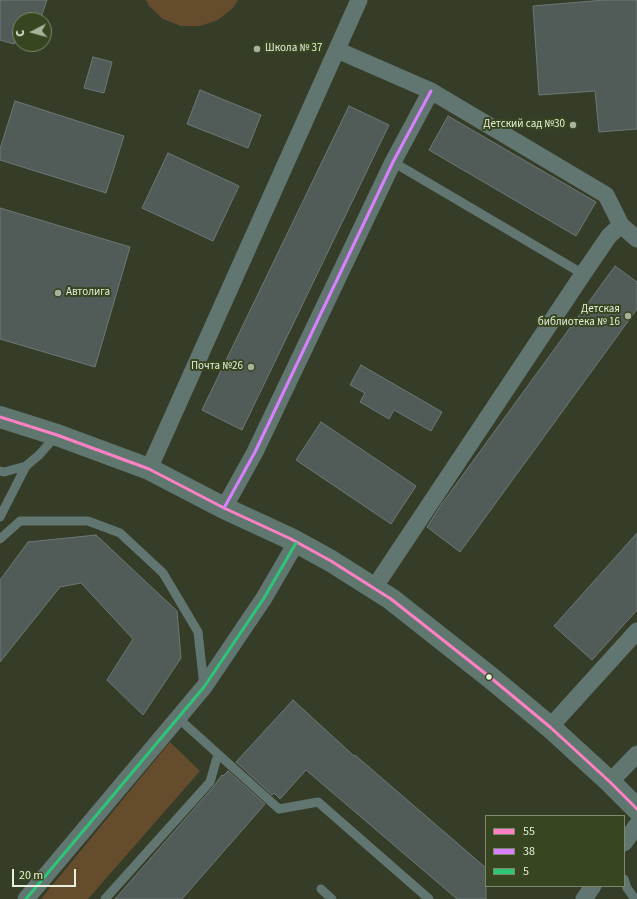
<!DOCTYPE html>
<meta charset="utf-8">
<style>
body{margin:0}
#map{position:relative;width:637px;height:899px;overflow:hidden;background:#353d28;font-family:"Source Sans 3",sans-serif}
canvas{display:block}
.legend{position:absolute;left:485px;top:815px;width:140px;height:72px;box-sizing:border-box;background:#374520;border:1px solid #7d896a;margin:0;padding:5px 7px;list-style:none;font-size:12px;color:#e6f0da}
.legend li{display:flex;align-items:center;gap:8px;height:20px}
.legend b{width:20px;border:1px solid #7d896a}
.north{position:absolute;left:12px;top:12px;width:40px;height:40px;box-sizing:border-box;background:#374520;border:1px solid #7d896a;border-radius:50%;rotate:264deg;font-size:11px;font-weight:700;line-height:16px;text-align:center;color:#e6f0da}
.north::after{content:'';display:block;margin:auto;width:14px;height:18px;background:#a8b19c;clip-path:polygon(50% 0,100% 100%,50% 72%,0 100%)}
.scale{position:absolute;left:12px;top:869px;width:64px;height:18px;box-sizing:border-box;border:2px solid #e6f0da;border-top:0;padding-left:5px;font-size:12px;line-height:14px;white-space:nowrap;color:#e6f0da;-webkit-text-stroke:3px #374520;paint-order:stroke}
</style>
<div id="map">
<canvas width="637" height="899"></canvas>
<ul class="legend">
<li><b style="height:5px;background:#ff80c5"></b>55</li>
<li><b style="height:5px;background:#d880ff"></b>38</li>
<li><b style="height:5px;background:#2dc577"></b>5</li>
</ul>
<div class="north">С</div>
<div class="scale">20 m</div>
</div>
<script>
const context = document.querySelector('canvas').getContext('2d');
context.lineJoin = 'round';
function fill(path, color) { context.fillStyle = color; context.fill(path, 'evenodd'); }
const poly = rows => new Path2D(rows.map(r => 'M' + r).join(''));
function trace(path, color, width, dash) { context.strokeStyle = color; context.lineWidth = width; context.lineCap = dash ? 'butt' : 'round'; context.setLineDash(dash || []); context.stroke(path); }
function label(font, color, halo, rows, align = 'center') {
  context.font = font + ' "Source Sans 3",sans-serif'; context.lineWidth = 4; context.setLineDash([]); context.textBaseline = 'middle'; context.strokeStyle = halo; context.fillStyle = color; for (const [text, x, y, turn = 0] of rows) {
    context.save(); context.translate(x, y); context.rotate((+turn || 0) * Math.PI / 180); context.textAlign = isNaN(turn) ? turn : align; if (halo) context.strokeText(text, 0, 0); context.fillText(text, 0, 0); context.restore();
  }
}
fill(poly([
 [146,0,238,0,233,8,218,20,200,26,181,26,163,19,149,6],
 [170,742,200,771,88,899,41,899]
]), '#654c2d');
const building = poly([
 [0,0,47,0,40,20,20,20,20,27,14,44,0,40,0,0],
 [605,0,637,0,637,129,599,132,595,91,539,95,533,6,605,0],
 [93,57,112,62,104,93,84,88,93,57],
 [200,90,261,115,248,148,187,124,200,90],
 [15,101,124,136,106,193,0,160,0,149,15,101],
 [349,106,389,125,242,430,202,410,349,106],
 [448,116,596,202,576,236,429,150,448,116],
 [168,153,239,186,213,241,142,208,168,153],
 [0,208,130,247,95,367,0,339,0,208],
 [615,266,637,282,637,309,460,552,427,527,441,505,615,266],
 [361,365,442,412,431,431,394,410,389,419,360,402,365,393,350,385,361,365],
 [321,422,416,486,391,524,296,460,321,422],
 [637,533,637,610,592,660,554,626,637,533],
 [96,535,177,611,181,658,143,715,107,680,133,639,81,583,60,587,0,662,0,580,28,542,96,535],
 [293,700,354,756,355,755,486,868,486,899,457,899,306,770,280,799,274,793,272,795,236,762,293,700],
 [228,771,265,804,182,899,115,899,214,786,222,775,223,776,228,771]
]);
fill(building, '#515b57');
trace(building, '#6e7876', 1);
trace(poly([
 [393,162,583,274],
 [0,471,4,472,26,466,39,455,56,436],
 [0,517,26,466],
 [0,539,20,521,88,521,120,533,163,573,198,632,204,686],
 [178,718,279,809,318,802,429,899],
 [624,879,627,888,635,899],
 [321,889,332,899],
 [105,899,210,782,218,754]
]), '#627671', 9);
trace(poly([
 [337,50,431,91,606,195,621,225,637,239],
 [149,469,359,0],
 [224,508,255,452,393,162,431,91],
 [374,588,583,274,609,236,621,225],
 [550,727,637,631],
 [610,782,637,754],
 [624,843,637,825],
 [26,899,204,687,264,598,296,543],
 [584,899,593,886]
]), '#627671', 17);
trace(poly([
 [0,417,57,435,149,469,224,508,291,539,331,561,391,599,491,678,550,727,610,782,637,809]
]), '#60776f', 22);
trace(poly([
 [0,417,57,435,149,469,224,508,291,539,331,561,391,599,491,678,550,727,610,782,637,809]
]), '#ff80c5', 3);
trace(poly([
 [224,508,255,452,393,162,431,91]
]), '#d880ff', 3);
trace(poly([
 [26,899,204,687,264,598,296,543]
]), '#2dc577', 3);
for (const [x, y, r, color] of [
 [257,49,4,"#a8b19c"],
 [573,125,4,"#a8b19c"],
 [58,293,4,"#a8b19c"],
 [628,316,4,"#a8b19c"],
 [251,367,4,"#a8b19c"],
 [489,677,3.5,"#e6f0da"]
]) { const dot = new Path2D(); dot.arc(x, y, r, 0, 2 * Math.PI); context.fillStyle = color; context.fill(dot); trace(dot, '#374520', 1.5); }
label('11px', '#e6f0da', '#374520', [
 ["Школа № 37",265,49,"left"],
 ["Детский сад №30",565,125],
 ["Автолига",66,293,"left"],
 ["Детская",620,310],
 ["библиотека № 16",620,323],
 ["Почта №26",243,367]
], 'right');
</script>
